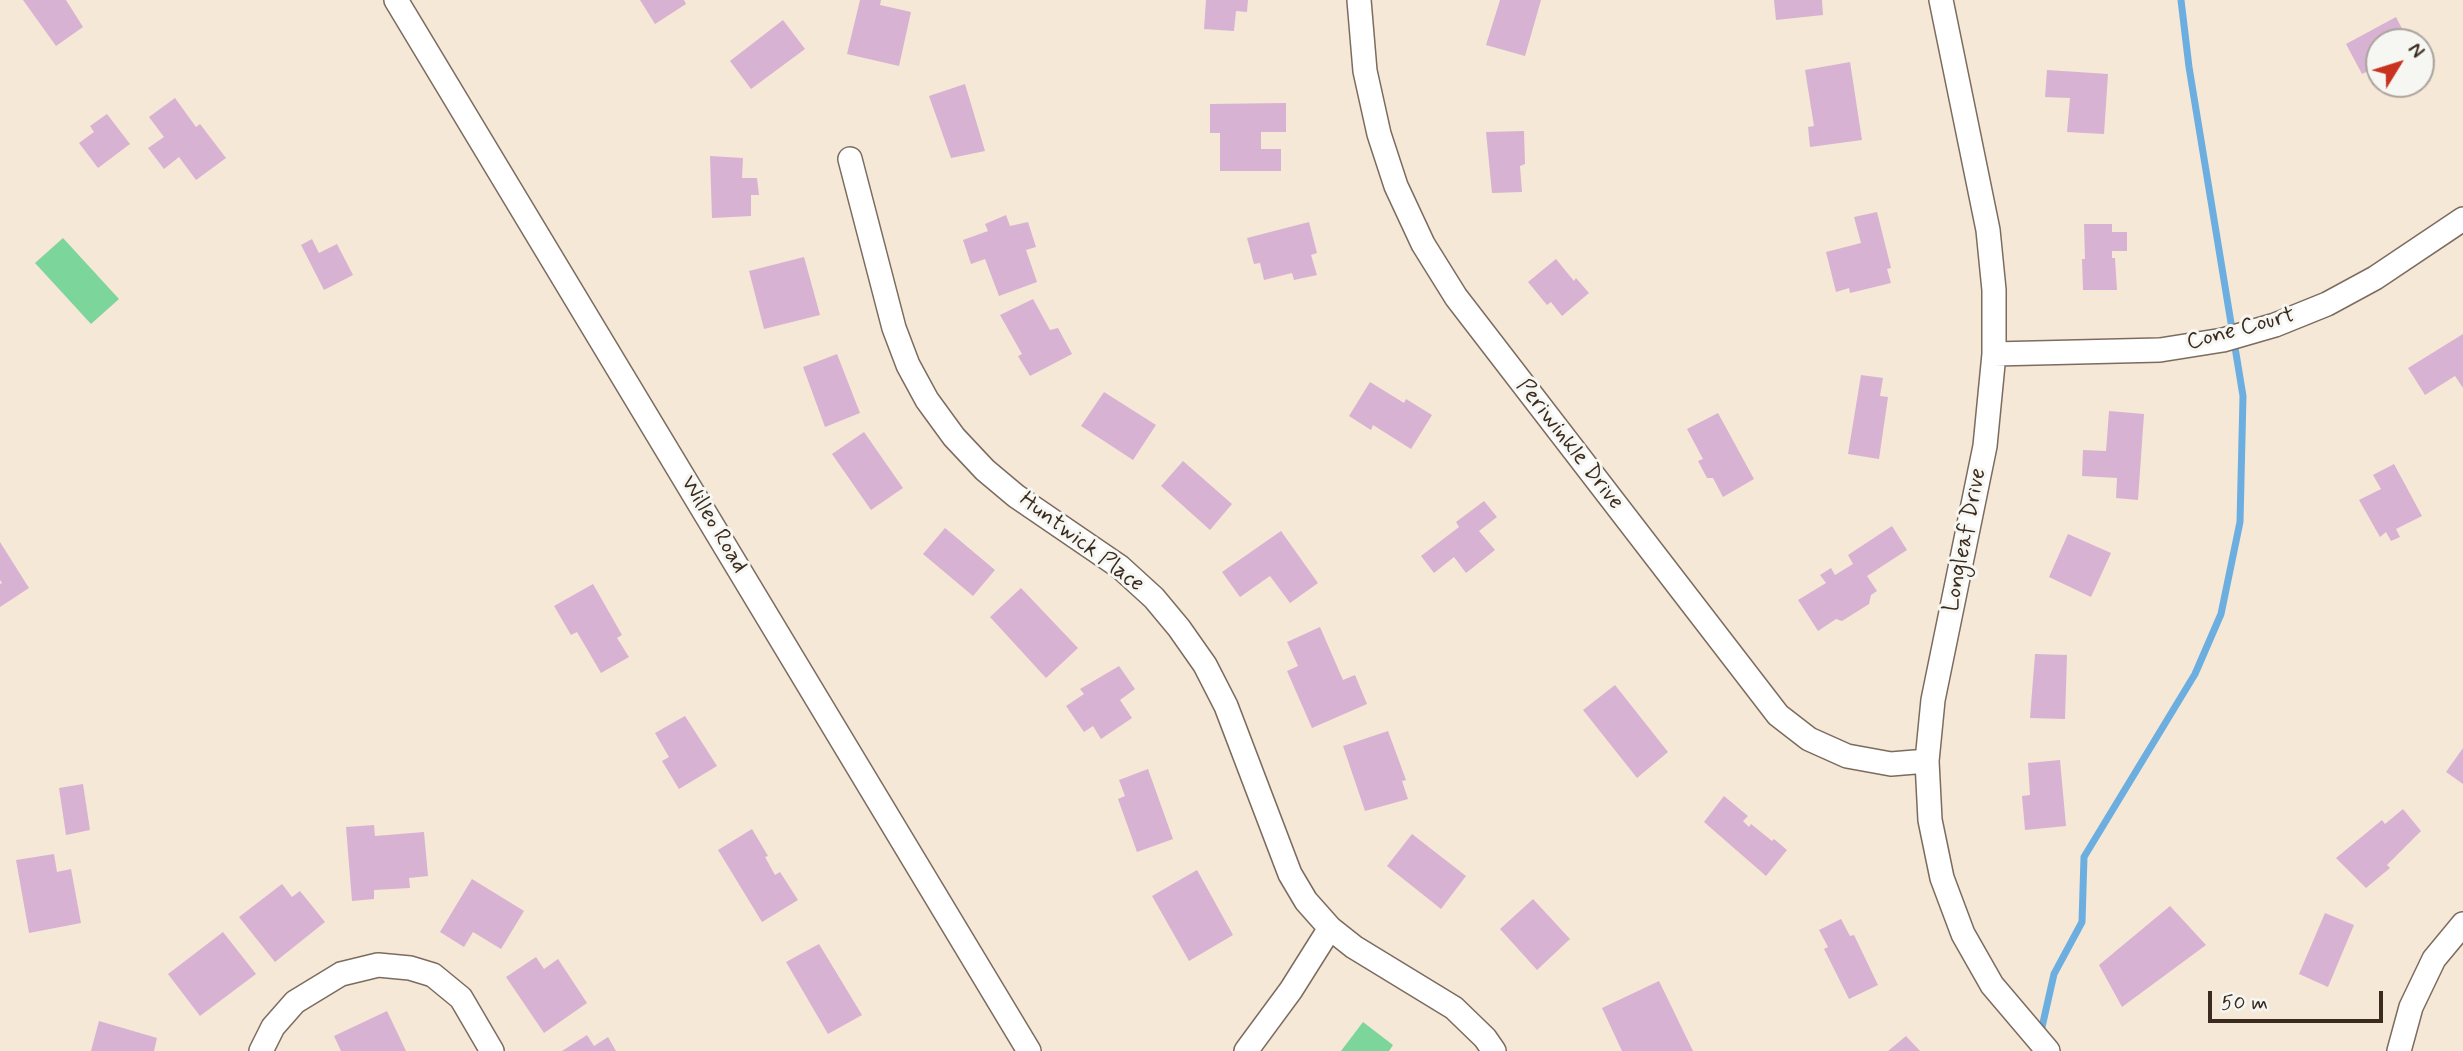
<!DOCTYPE html>
<style>
body{margin:0}
#map{position:relative;width:2463px;height:1051px;overflow:hidden;background:#f5e8d7;font-family:Mynerve,sans-serif}
canvas{display:block}
.north{position:absolute;left:2365px;top:28px;width:70px;height:70px;box-sizing:border-box;background:#f6f6f2;border:2px solid #aba49d;border-radius:50%;rotate:52deg;font-size:19px;font-weight:700;line-height:28px;text-align:center;color:#3b2a1e}
.north::after{content:'';display:block;margin:auto;width:24px;height:32px;background:#c8321e;clip-path:polygon(50% 0,100% 100%,50% 72%,0 100%)}
.scale{position:absolute;left:2208px;top:991px;width:175px;height:32px;box-sizing:border-box;border:4px solid #3b2a1e;border-top:0;padding-left:9px;font-size:21px;line-height:24px;white-space:nowrap;color:#3b2a1e;-webkit-text-stroke:5px #f6f6f2;paint-order:stroke}
</style>
<div id="map">
<canvas width="2463" height="1051"></canvas>
<div class="north">N</div>
<div class="scale">50 m</div>
</div>
<script>
const context = document.querySelector('canvas').getContext('2d');
context.lineJoin = 'round';
function fill(path, color) { context.fillStyle = color; context.fill(path, 'evenodd'); }
const poly = rows => new Path2D(rows.map(r => 'M' + r).join(''));
function trace(path, color, width, dash) { context.strokeStyle = color; context.lineWidth = width; context.lineCap = dash ? 'butt' : 'round'; context.setLineDash(dash || []); context.stroke(path); }
function label(font, color, halo, rows, align = 'center') {
  context.font = font + ' Mynerve,sans-serif'; context.lineWidth = 6; context.setLineDash([]); context.textBaseline = 'middle'; context.strokeStyle = halo; context.fillStyle = color; for (const [text, x, y, turn = 0] of rows) {
    context.save(); context.translate(x, y); context.rotate((+turn || 0) * Math.PI / 180); context.textAlign = isNaN(turn) ? turn : align; if (halo) context.strokeText(text, 0, 0); context.fillText(text, 0, 0); context.restore();
  }
}
fill(poly([
 [63,238,119,299,91,324,35,263],
 [1363,1022,1393,1045,1389,1051,1341,1051]
]), '#7cd59b');
trace(poly([
 [2040,1036,2054,974,2082,922,2084,857,2195,674,2221,614,2240,522,2243,396,2189,67,2181,0]
]), '#6daee1', 7);
fill(poly([
 [23,0,66,0,83,27,56,46],
 [640,0,684,0,686,4,655,24],
 [860,0,881,0,880,5,911,12,899,66,847,54],
 [1206,0,1248,0,1247,12,1236,11,1234,31,1204,29],
 [1500,0,1541,0,1525,56,1486,45],
 [1774,0,1822,0,1823,15,1776,20],
 [2396,17,2409,42,2379,42,2379,66,2362,74,2346,44],
 [783,20,805,49,751,89,730,61],
 [1850,62,1862,140,1810,147,1808,127,1814,126,1805,70],
 [2047,70,2108,74,2104,134,2067,132,2070,98,2045,97],
 [965,84,985,151,951,158,929,96],
 [2391,84,2415,84,2397,94],
 [175,98,196,127,200,124,226,158,196,180,179,157,164,169,148,148,164,137,149,117],
 [1286,103,1286,132,1261,132,1261,149,1281,149,1281,171,1220,171,1220,133,1210,133,1210,104],
 [107,114,130,144,98,168,79,143,94,132,90,126],
 [1524,131,1525,164,1520,166,1522,192,1492,193,1486,132],
 [710,156,743,158,742,178,757,178,759,195,751,195,751,216,712,218],
 [1877,212,1891,268,1887,269,1891,283,1850,293,1849,288,1836,292,1826,252,1861,243,1854,217],
 [1006,215,1010,226,1028,222,1036,247,1026,250,1037,282,999,296,985,259,971,264,963,240,988,231,985,224],
 [1309,222,1317,253,1311,255,1317,275,1294,280,1292,273,1264,280,1260,263,1254,264,1247,238],
 [2084,224,2112,224,2112,232,2127,232,2127,251,2112,251,2112,258,2115,258,2117,290,2083,290,2082,259,2085,259],
 [312,239,319,253,337,244,353,275,324,290,301,245],
 [804,257,820,315,764,329,749,271],
 [1556,259,1574,281,1576,278,1589,293,1562,316,1551,302,1547,305,1528,282],
 [1033,299,1050,330,1058,328,1072,354,1030,376,1018,356,1022,354,1000,315],
 [2463,334,2463,388,2455,376,2425,395,2408,368],
 [837,354,860,413,825,427,803,367],
 [1861,375,1883,378,1880,396,1888,397,1879,459,1848,454],
 [1370,382,1404,403,1406,399,1432,415,1411,449,1373,425,1371,430,1349,416],
 [1104,392,1156,425,1133,460,1081,426],
 [2109,411,2144,414,2138,500,2116,498,2117,478,2082,476,2083,450,2106,451],
 [1718,413,1754,479,1723,497,1713,478,1707,478,1698,461,1703,459,1687,429],
 [864,432,903,488,871,510,832,454],
 [1183,461,1232,504,1210,530,1161,486],
 [2394,464,2422,516,2396,529,2400,537,2391,541,2386,532,2380,537,2359,500,2381,489,2373,475],
 [1484,501,1497,517,1479,531,1495,550,1466,573,1454,557,1434,573,1421,556,1459,527,1456,522],
 [1892,526,1907,550,1867,576,1877,591,1871,595,1869,604,1842,621,1836,619,1818,631,1798,600,1826,583,1820,575,1831,568,1835,575,1853,564,1848,555],
 [945,528,995,570,973,596,923,554],
 [1281,531,1318,583,1290,603,1270,576,1240,597,1222,572],
 [2068,534,2111,553,2091,597,2049,577],
 [0,542,29,588,0,607,0,584,2,583,0,580],
 [593,584,622,635,617,638,629,657,601,673,577,632,571,635,554,606],
 [1021,588,1078,648,1046,678,990,617],
 [1320,627,1343,680,1355,675,1367,704,1312,728,1287,671,1298,666,1287,642],
 [2035,654,2067,655,2065,719,2030,718],
 [1119,666,1135,689,1120,700,1132,718,1101,739,1093,726,1084,732,1066,706,1084,694,1080,689],
 [1615,685,1668,752,1637,778,1583,710],
 [685,716,717,766,679,789,662,761,669,757,655,733],
 [1388,731,1406,780,1402,781,1408,799,1365,811,1343,746],
 [2463,748,2463,784,2446,772],
 [2060,760,2066,826,2025,830,2022,796,2030,795,2028,763],
 [1148,769,1173,839,1137,852,1118,799,1125,796,1119,780],
 [83,784,90,830,66,835,59,788],
 [1724,796,1748,816,1743,821,1749,827,1751,824,1772,841,1774,839,1787,850,1766,876,1704,822],
 [2403,809,2421,831,2387,865,2390,868,2366,888,2336,858,2382,820,2385,824],
 [374,825,375,836,424,832,428,876,409,878,410,888,374,890,374,899,352,901,346,827],
 [752,829,768,856,765,857,775,875,780,872,798,900,762,922,718,850],
 [1412,834,1466,876,1441,909,1387,866],
 [54,854,57,872,71,869,81,923,29,933,16,860],
 [1197,870,1233,935,1189,961,1152,896],
 [472,879,524,911,501,949,473,932,464,947,440,932],
 [282,884,292,897,300,891,325,922,275,962,239,917],
 [1533,899,1570,939,1537,970,1500,929],
 [2170,906,2206,945,2122,1007,2099,965],
 [2325,913,2354,925,2328,987,2299,974],
 [1841,919,1850,936,1854,935,1878,985,1849,999,1824,949,1828,947,1819,930],
 [223,932,256,974,200,1016,168,974],
 [819,944,862,1015,828,1034,786,962],
 [536,957,544,969,558,959,587,1003,544,1033,506,977],
 [1659,981,1693,1051,1622,1051,1602,1008],
 [387,1011,406,1051,341,1051,334,1036],
 [99,1021,157,1038,154,1051,91,1051],
 [587,1035,594,1046,608,1037,616,1051,562,1051],
 [1906,1036,1920,1051,1888,1051]
]), '#d8b2d2');
const minor = poly([
 [396,0,1029,1051],
 [1359,0,1365,71,1379,134,1396,186,1423,244,1456,297,1778,715,1809,739,1847,756,1891,764,1927,761],
 [1941,0,1988,230,1994,290,1994,354,1985,446,1933,700,1927,761,1930,820,1942,878,1963,934,1992,985,2048,1051],
 [850,159,894,328,908,365,927,400,954,437,985,470,1016,496,1120,567,1154,598,1179,628,1205,665,1226,706,1290,874,1306,901,1330,928,1354,947,1454,1008,1485,1038,1494,1051],
 [1994,354,2160,350,2223,340,2275,325,2327,304,2375,278,2463,219],
 [261,1051,273,1027,295,1002,341,974,378,965,410,968,433,975,461,998,492,1051],
 [1246,1051,1291,990,1330,928],
 [2399,1051,2411,1007,2434,959,2463,924]
]);
trace(minor, '#7c6c5f', 26);
trace(minor, '#fff', 23);
label('23px', '#3b2a1e', '#f6f6f2', [
 ["Cone Court",2241,330,-15],
 ["Periwinkle Drive",1569,445,52],
 ["Willeo Road",713,525,59],
 ["Longleaf Drive",1966,540,-79],
 ["Huntwick Place",1081,543,37]
]);
</script>
